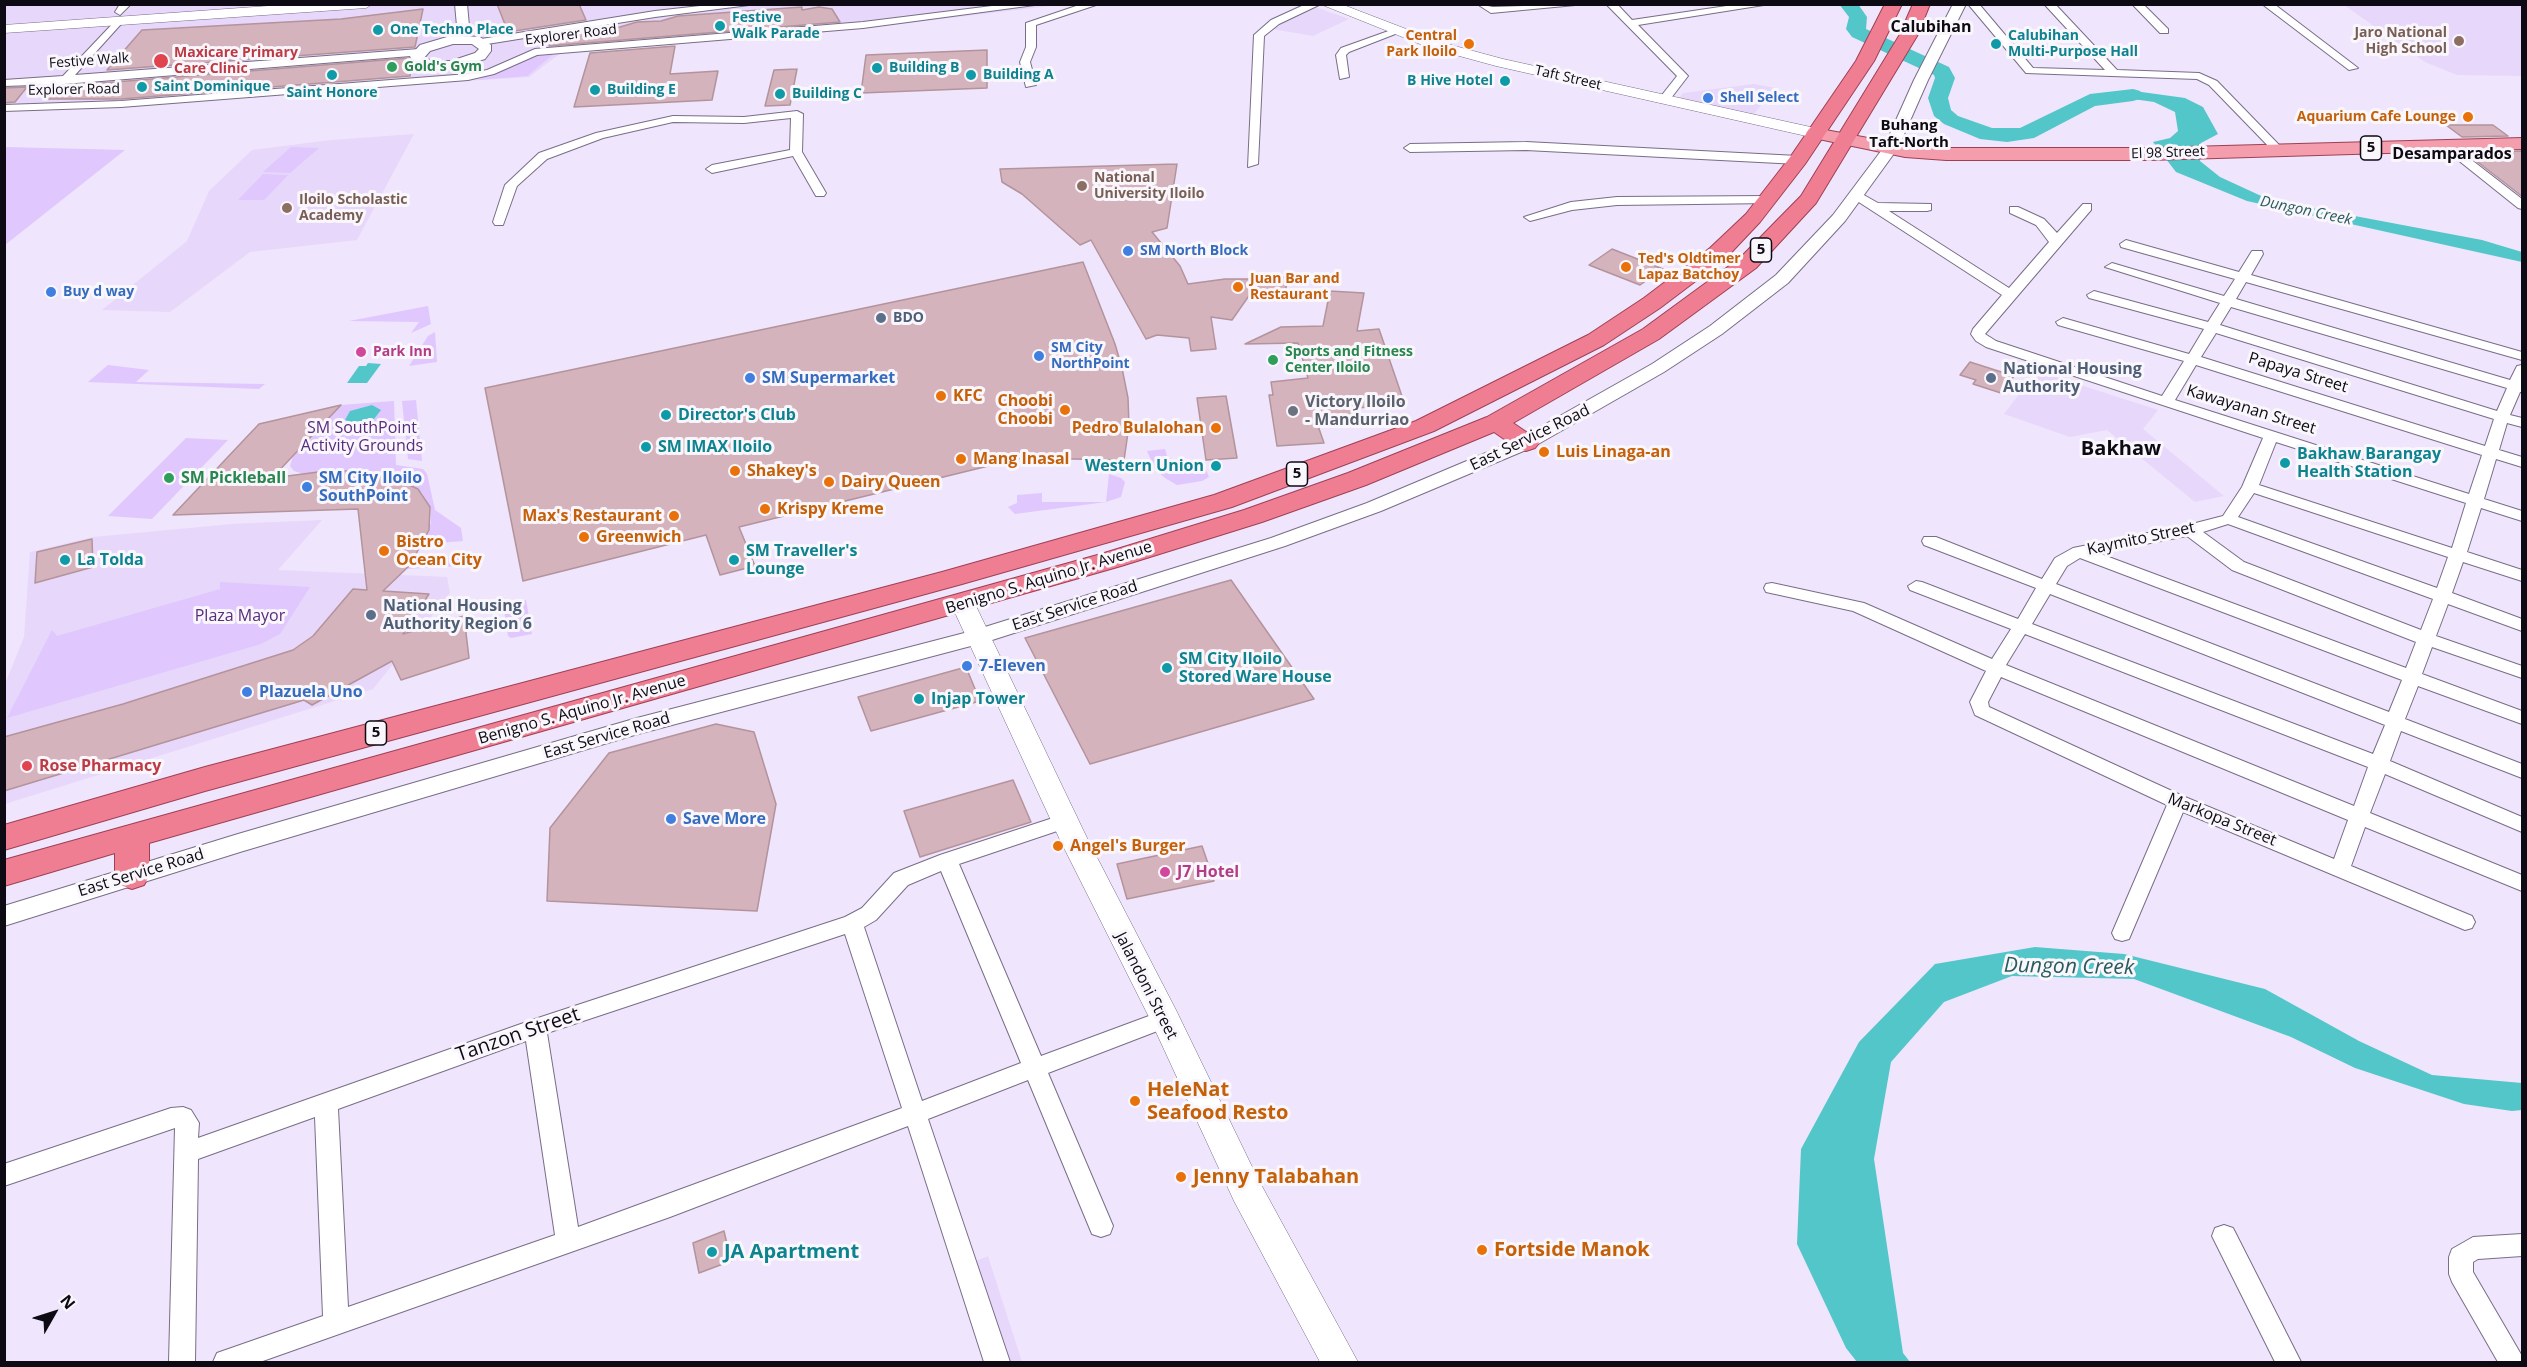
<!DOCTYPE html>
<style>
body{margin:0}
#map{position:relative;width:2527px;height:1367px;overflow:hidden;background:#efe5fc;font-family:"Open Sans",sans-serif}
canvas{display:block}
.frame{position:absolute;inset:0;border:6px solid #0e0a13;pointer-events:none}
.north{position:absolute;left:24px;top:1283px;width:60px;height:60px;-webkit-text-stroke:4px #f9f6fc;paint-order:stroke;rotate:51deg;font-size:16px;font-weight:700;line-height:24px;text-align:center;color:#0e0a13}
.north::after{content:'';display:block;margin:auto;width:21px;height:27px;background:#0e0a13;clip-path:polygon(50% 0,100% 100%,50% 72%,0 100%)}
</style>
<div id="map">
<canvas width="2527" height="1367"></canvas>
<div class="frame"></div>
<div class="north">N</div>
</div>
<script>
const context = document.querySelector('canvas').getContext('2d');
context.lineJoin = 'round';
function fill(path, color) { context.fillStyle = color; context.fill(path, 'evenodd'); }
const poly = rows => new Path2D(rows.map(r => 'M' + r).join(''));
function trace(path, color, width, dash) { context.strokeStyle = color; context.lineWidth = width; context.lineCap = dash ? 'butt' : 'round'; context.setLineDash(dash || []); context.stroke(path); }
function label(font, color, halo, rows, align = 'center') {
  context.font = font + ' "Open Sans",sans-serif'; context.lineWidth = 6; context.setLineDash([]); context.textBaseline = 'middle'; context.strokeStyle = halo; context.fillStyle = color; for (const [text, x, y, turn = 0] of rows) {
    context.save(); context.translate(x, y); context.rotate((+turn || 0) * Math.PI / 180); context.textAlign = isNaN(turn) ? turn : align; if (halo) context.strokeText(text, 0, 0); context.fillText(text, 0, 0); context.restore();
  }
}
fill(poly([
 [4,5,1058,5,867,28,562,52,529,77,5,110],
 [2344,5,2522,5,2522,76,2457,75,2425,62],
 [1315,7,1349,19,1313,36,1272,29,1282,22],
 [1754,84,1775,88,1754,114,1679,98,1683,93],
 [414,134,357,240,250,252,170,312,102,310,187,241,209,191,252,150,331,140],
 [2037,371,2158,410,2143,429,2224,496,2195,502,2107,430,2070,437,2004,414],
 [322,520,278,570,447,577,450,593,373,689,5,804,5,684,24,637,30,552,93,537,232,524],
 [988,1256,1022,1362,1006,1362,974,1262]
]), '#e7d7fb');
fill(poly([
 [555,53,527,76,478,80,530,57],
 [5,147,125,150,5,245],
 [291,147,319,148,290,173,263,172],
 [263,174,288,175,264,200,238,200],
 [428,306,431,324,411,333,419,322,349,321],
 [435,332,437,362,409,366,428,336],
 [108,365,149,370,136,382,265,384,259,389,88,382],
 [416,400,422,461,408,459,402,401],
 [394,401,396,465,423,469,427,474,435,510,461,528,463,541,438,543,427,540,425,537,431,523,430,507,422,493,405,481,384,474,358,471,304,474,294,471,290,466,293,456,341,405],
 [186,438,228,440,152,519,108,516],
 [1165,449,1167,456,1177,463,1203,462,1209,477,1202,481,1177,485,1165,478,1155,469,1147,451],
 [1109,474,1121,478,1125,482,1121,497,1106,502,1015,514,1008,507,1017,503,1017,495,1042,493,1042,502,1106,502],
 [463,557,461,566,405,569,412,561,423,558],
 [220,582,310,587,280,634,261,644,7,718,52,630,57,636,220,589],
 [526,600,532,634,511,638,508,636,504,610,511,604]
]), '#e0c7fe');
fill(poly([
 [2127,90,2185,98,2203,107,2218,134,2201,143,2200,161,2220,177,2270,200,2482,240,2522,252,2522,262,2247,201,2176,172,2153,142,2170,138,2178,131,2175,112,2154,102,2133,99,2090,100],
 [368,363,381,364,367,383,347,383,359,366,366,366],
 [372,405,381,410,374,419,358,424,345,420,350,411],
 [2035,947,2124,954,2265,989,2359,1041,2432,1075,2522,1083,2522,1110,2512,1111,2464,1104,2355,1068,2291,1037,2134,979,2012,976,1944,1002,1891,1062,1874,1159,1903,1353,1910,1362,1857,1362,1846,1348,1797,1244,1801,1149,1859,1042,1935,964]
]), '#53c6ca');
fill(poly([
 [1839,4,1858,4,1867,17,1866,29,1949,67,1955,78,1948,98,1951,110,1958,116,1992,128,2020,128,2090,94,2133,89,2140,91,2143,95,2140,99,2133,101,2095,106,2034,138,2007,142,1980,139,1944,124,1934,116,1928,98,1935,78,1934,75,1852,37,1846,29,1849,17,1839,4]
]), '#53c6ca');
const building = poly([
 [497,4,579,4,586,20,508,32,497,4],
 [802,7,802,10,819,7,832,9,840,22,549,46,555,35,620,27,637,22,661,21,678,16,802,7],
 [423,9,415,47,107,70,142,30,341,19,423,9],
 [675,46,670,74,718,71,712,100,574,107,590,53,675,46],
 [987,50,987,88,861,93,866,55,987,50],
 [409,58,412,65,410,76,121,99,43,99,66,86,409,58],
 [797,69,790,105,765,106,774,70,797,69],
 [27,87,15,102,4,103,4,88,27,87],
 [2446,125,2493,125,2508,136,2462,137,2446,125],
 [2522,151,2523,197,2466,153,2522,151],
 [1177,164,1167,228,1152,232,1180,266,1188,284,1225,279,1253,279,1253,290,1232,320,1211,317,1216,349,1191,351,1189,338,1157,335,1146,339,1091,240,1080,245,1022,194,1002,182,1000,169,1177,164],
 [1612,249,1663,269,1640,285,1589,265,1612,249],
 [1083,262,1115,344,1122,368,1128,398,1129,426,1124,460,1021,458,739,527,755,566,720,575,706,535,523,581,485,388,1083,262],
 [1260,276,1288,277,1285,293,1257,292,1260,276],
 [1330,291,1364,293,1357,331,1379,329,1405,405,1354,408,1357,417,1316,420,1324,443,1277,446,1269,395,1273,395,1271,382,1308,378,1298,343,1245,344,1281,327,1323,326,1330,291],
 [1970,362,2014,376,2001,393,1973,384,1976,380,1960,375,1970,362],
 [1226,396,1237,458,1206,460,1197,398,1226,396],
 [341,405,272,478,326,471,358,471,384,474,418,489,430,507,429,530,410,565,383,591,429,594,403,634,464,616,469,658,401,680,392,661,312,705,304,700,4,791,4,737,123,704,293,650,313,636,353,589,367,590,358,509,173,515,259,424,341,405],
 [92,539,93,567,35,583,37,552,92,539],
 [1231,580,1314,699,1090,764,1025,638,1231,580],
 [966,667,980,701,871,731,858,697,966,667],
 [716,724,754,732,776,804,757,911,547,901,550,828,609,753,716,724],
 [1013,780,1031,822,920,857,904,811,1013,780],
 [1202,846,1214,881,1127,899,1117,864,1202,846],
 [724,1231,731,1261,699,1273,693,1243,724,1231]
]);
fill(building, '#d5b3bc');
trace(building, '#b3939c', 1.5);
const minor = poly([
 [120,4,131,4,120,15,115,12,120,4],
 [718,4,757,4,655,17,481,45,476,42,481,39,655,11,718,4],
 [1008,4,1042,4,863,28,537,55,494,74,468,80,121,107,4,111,4,105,121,101,468,74,487,70,535,49,863,22,1008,4],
 [1082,4,1099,4,1036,25,1036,47,1030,62,1036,85,1026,87,1020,62,1026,47,1026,23,1082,4],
 [1306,4,1321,4,1279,24,1264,36,1258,164,1248,167,1254,35,1271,20,1306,4],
 [1477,4,1493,7,1586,4,1491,13,1477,4],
 [1606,4,1617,4,1632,20,1740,4,1770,4,1638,25,1688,76,1668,102,1664,103,1658,100,1677,76,1606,4],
 [1968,4,1979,4,2033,68,2105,70,2045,5,2055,4,2117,70,2199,73,2217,81,2284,150,2274,152,2209,85,2197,79,2026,73,1968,4],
 [2132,4,2143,4,2168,29,2168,33,2160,33,2132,4],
 [2262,4,2274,4,2358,68,2349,70,2262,4],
 [118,18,123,21,122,23,75,75,419,49,425,45,430,48,423,55,64,84,4,86,4,80,63,76,118,18],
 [1394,29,1403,31,1349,52,1346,55,1349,77,1340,79,1336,55,1341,48,1394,29],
 [797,111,803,114,802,152,826,193,824,196,816,196,793,156,712,173,706,169,712,165,790,150,791,118,744,123,673,122,603,138,547,159,517,186,503,225,495,225,493,222,505,185,539,153,596,133,673,116,744,117,797,111],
 [1526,142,1798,156,1804,160,1798,164,1526,150,1410,152,1404,148,1410,144,1526,142],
 [2443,144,2451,144,2522,199,2522,209,2518,208,2443,148,2443,144],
 [1855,190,1878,203,1931,204,1931,210,1927,211,1889,211,2009,288,2049,242,2036,225,2010,213,2010,207,2018,207,2044,219,2057,233,2083,204,2091,204,2091,210,1985,334,1996,341,2162,396,2184,361,2058,325,2056,322,2063,318,2189,354,2204,329,2089,298,2087,295,2094,291,2208,322,2220,303,2105,267,2112,263,2224,296,2235,279,2121,247,2120,244,2126,240,2239,272,2252,251,2262,251,2263,254,2251,275,2522,352,2522,360,2246,282,2236,299,2510,380,2517,366,2522,365,2522,392,2520,392,2510,415,2522,418,2522,427,2507,423,2499,450,2522,457,2522,467,2496,459,2484,499,2522,511,2522,521,2481,508,2467,552,2522,570,2522,581,2463,562,2452,593,2522,619,2522,631,2448,604,2436,636,2522,666,2522,678,2432,647,2422,674,2522,711,2522,724,2418,686,2405,719,2522,764,2522,778,2401,731,2390,761,2522,817,2522,832,2385,774,2370,813,2522,875,2522,891,2365,827,2351,866,2472,916,2475,922,2472,928,2465,930,2183,812,2129,939,2122,941,2115,939,2112,933,2167,805,1975,715,1970,702,1986,671,1853,611,1766,592,1764,588,1766,584,1772,583,1864,603,1992,659,2011,629,1910,590,1908,586,1916,581,1922,582,2018,619,2036,588,1924,545,1922,541,1924,537,1936,537,2042,579,2055,558,2073,548,2188,525,2223,516,2242,487,2263,438,1986,347,1976,341,1971,334,1973,329,2002,295,1851,197,1849,194,1855,190],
 [2231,307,2507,388,2497,411,2220,325,2231,307],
 [2216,333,2494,419,2485,446,2201,357,2216,333],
 [2196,365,2482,455,2469,494,2175,400,2196,365],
 [2276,442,2466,503,2452,548,2259,485,2276,442],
 [2254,493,2448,557,2437,588,2238,517,2254,493],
 [2228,524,2433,599,2421,630,2244,562,2203,532,2228,524],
 [2187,536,2232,570,2416,642,2406,668,2098,553,2187,536],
 [2080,558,2402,680,2389,712,2056,584,2067,566,2080,558],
 [2050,594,2385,725,2373,754,2032,624,2050,594],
 [2025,634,2368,767,2354,806,2006,665,2025,634],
 [2001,677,2348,820,2334,859,2185,797,1989,707,1988,702,2001,677],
 [1769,196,1775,200,1773,203,1617,205,1572,210,1530,221,1524,217,1571,202,1617,197,1769,196],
 [1065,814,1072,816,1075,821,1072,826,959,864,1041,1056,1165,1010,1173,1013,1176,1019,1173,1025,1048,1073,1113,1226,1110,1234,1101,1237,1092,1234,1028,1080,928,1119,1010,1362,984,1362,908,1126,670,1217,260,1362,213,1362,217,1353,323,1316,315,1117,198,1159,195,1362,169,1362,175,1128,4,1186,4,1164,171,1108,183,1107,191,1110,199,1123,198,1138,535,1019,845,917,862,908,894,873,940,855,1065,814],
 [941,871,1021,1063,922,1101,864,927,876,920,908,885,941,871],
 [845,934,902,1108,578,1227,547,1033,845,934],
 [526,1041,555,1235,348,1307,338,1109,526,1041],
 [2224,1225,2233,1228,2301,1362,2275,1362,2212,1236,2215,1228,2224,1225],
 [2522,1234,2522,1256,2478,1259,2473,1262,2473,1272,2522,1356,2522,1362,2498,1362,2452,1282,2449,1274,2449,1257,2452,1249,2473,1237,2522,1234]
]);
const tertiary = poly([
 [455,4,467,4,469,26,462,36,480,37,491,45,491,51,485,59,452,69,431,69,413,63,410,56,420,45,447,37,457,26,455,4],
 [453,44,472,44,479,49,475,53,451,61,433,61,424,58,430,51,453,44],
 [1953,4,1966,4,1928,80,1898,148,1845,221,1788,283,1722,334,1664,372,1533,447,1381,511,1285,546,986,642,638,734,240,852,4,926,4,906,238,834,637,718,972,631,1271,538,1367,503,1519,439,1652,364,1710,326,1776,275,1833,215,1884,147,1914,80,1953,4]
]);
const secondary = poly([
 [296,4,373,4,366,8,4,33,4,25,296,4],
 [1320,4,1341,4,1440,42,1503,59,1815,128,1823,133,1815,138,1496,66,1430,48,1320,4],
 [963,596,972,598,975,604,1088,840,1176,1010,1258,1179,1358,1362,1320,1362,1234,1201,1150,1019,1060,840,951,604,954,598,963,596]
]);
const primary = poly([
 [1815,128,1905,145,1946,148,2149,148,2522,138,2522,149,2149,160,1946,160,1905,157,1809,137,1806,133,1809,129,1815,128]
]);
const trunk = poly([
 [1885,4,1902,4,1874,61,1805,164,1760,222,1726,258,1660,308,1604,345,1434,431,1232,507,962,584,205,791,4,850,4,825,205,767,942,572,1214,495,1416,421,1588,335,1644,298,1710,248,1746,214,1791,156,1856,61,1885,4],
 [1913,4,1930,4,1917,36,1816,203,1756,268,1659,339,1513,423,1535,438,1539,443,1535,448,1526,451,1517,448,1494,432,1366,485,1262,522,1121,566,149,843,149,876,144,885,132,889,120,885,115,876,115,853,4,886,4,860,1101,554,1244,510,1348,473,1487,417,1643,329,1740,258,1801,196,1899,36,1913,4]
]);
trace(minor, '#796d87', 2);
trace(tertiary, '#796d87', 2);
trace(secondary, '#796d87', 1);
trace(primary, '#9e4054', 2);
trace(trunk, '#9e4054', 2);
fill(minor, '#fff');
fill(tertiary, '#fff');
fill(secondary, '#fff');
fill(primary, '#f49ead');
fill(trunk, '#f07e92');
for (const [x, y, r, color] of [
 [720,26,6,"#0f9aa8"],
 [378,30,6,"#0f9aa8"],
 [2459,41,6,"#8d6e63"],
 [1469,44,6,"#e8710a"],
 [1996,44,6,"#0f9aa8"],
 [161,61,8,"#e0444e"],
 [392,67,6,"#2e9e5b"],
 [877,68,6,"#0f9aa8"],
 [332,75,6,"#0f9aa8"],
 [971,75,6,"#0f9aa8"],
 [1505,81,6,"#0f9aa8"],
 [142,87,6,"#0f9aa8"],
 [595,90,6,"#0f9aa8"],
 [780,94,6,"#0f9aa8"],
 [1708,98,6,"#3f7fe0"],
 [2468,117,6,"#e8710a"],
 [1082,186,6,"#8d6e63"],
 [287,208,6,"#8d6e63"],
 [1128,251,6,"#3f7fe0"],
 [1626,267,6,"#e8710a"],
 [1238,287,6,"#e8710a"],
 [51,292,6,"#3f7fe0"],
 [881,318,6,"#5c6f8a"],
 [361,352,6,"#d1479c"],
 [1039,356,6,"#3f7fe0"],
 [1273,360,6,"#2e9e5b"],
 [750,378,6,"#3f7fe0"],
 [1991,378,6,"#5c6f8a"],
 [941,396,6,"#e8710a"],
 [1065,410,6,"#e8710a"],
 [1293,411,6,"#6b7280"],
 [666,415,6,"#0f9aa8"],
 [1216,428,6,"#e8710a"],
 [646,447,6,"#0f9aa8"],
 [1544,452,6,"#e8710a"],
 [961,459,6,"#e8710a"],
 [2285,463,6,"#0f9aa8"],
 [1216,466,6,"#0f9aa8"],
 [735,471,6,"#e8710a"],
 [169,478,6,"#2e9e5b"],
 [829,482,6,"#e8710a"],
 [307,487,6,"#3f7fe0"],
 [765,509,6,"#e8710a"],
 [674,516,6,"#e8710a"],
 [584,537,6,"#e8710a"],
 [384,551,6,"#e8710a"],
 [65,560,6,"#0f9aa8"],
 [734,560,6,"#0f9aa8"],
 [371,615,6,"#5c6f8a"],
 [967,666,6,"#3f7fe0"],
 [1167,668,6,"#0f9aa8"],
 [247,692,6,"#3f7fe0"],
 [919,699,6,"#0f9aa8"],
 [27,766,6,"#e0444e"],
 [671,819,6,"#3f7fe0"],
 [1058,846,6,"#e8710a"],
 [1165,872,6,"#d1479c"],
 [1135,1101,6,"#e8710a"],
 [1181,1177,6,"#e8710a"],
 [1482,1250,6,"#e8710a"],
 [712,1252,6,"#0f9aa8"]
]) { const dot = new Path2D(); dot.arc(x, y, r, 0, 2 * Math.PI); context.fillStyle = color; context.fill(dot); trace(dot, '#f9f6fc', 2); }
label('bold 14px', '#0d838f', '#f9f6fc', [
 ["Festive",732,18],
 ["Walk Parade",732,34],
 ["One Techno Place",390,30],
 ["Calubihan",2008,36],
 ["Multi-Purpose Hall",2008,52],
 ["Building B",889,68],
 ["Building A",983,75],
 ["B Hive Hotel",1493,81,"right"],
 ["Saint Dominique",154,87],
 ["Building E",607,90],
 ["Saint Honore",332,93,"center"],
 ["Building C",792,94]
], 'left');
label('bold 14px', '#785e54', '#f9f6fc', [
 ["Jaro National",2447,33,"right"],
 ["High School",2447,49,"right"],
 ["National",1094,178],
 ["University Iloilo",1094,194],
 ["Iloilo Scholastic",299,200],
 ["Academy",299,216]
], 'left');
label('14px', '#0e0a13', '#f9f6fc', [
 ["Explorer Road",571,35,-7],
 ["Festive Walk",89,61,-4],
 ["Taft Street",1568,78,13],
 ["Explorer Road",74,90,-1],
 ["El 98 Street",2168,153,-2]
]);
label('bold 14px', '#c56008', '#f9f6fc', [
 ["Central",1457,36],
 ["Park Iloilo",1457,52],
 ["Aquarium Cafe Lounge",2456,117],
 ["Ted's Oldtimer",1638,259,"left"],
 ["Lapaz Batchoy",1638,275,"left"],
 ["Juan Bar and",1250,279,"left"],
 ["Restaurant",1250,295,"left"]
], 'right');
label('bold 14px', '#be3a42', '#f9f6fc', [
 ["Maxicare Primary",174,53],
 ["Care Clinic",174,69]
], 'left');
label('bold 14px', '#27864d', '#f9f6fc', [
 ["Gold's Gym",404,67],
 ["Sports and Fitness",1285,352],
 ["Center Iloilo",1285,368]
], 'left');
label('bold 14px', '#366cbe', '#f9f6fc', [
 ["Shell Select",1720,98],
 ["SM North Block",1140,251],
 ["Buy d way",63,292],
 ["SM City",1051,348],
 ["NorthPoint",1051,364]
], 'left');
label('bold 14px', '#4e5e75', '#f9f6fc', [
 ["BDO",893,318]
], 'left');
label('bold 14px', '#b23c85', '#f9f6fc', [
 ["Park Inn",373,352]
], 'left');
label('bold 15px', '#0e0a13', '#f9f6fc', [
 ["Buhang",1909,126],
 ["Taft-North",1909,143]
]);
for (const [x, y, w] of [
 [2371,148,21],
 [1761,250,21],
 [1297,474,21],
 [376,733,21]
]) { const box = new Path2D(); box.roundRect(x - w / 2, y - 12, w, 24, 4.5); context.fillStyle = '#f9f6fc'; context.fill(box); trace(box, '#0e0a13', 1.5); }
label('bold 15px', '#0e0a13', null, [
 ["5",2371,148],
 ["5",1761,250],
 ["5",1297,474],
 ["5",376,733]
]);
label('italic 15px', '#2a5b5d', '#f9f6fc', [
 ["Dungon Creek",2306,211,12]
]);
label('bold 16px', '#0e0a13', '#f9f6fc', [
 ["Calubihan",1931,27],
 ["Desamparados",2452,154]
]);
label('bold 16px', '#4e5e75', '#f9f6fc', [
 ["National Housing",2003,369],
 ["Authority",2003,387],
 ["National Housing",383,606],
 ["Authority Region 6",383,624]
], 'left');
label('16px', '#0e0a13', '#f9f6fc', [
 ["Papaya Street",2298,373,17],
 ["Kawayanan Street",2251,410,17],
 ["East Service Road",1530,438,-26],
 ["Kaymito Street",2141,539,-12],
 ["Benigno S. Aquino Jr. Avenue",1049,578,-17],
 ["East Service Road",1075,606,-18],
 ["Benigno S. Aquino Jr. Avenue",582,710,-16],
 ["East Service Road",607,736,-16],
 ["Markopa Street",2222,820,22],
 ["East Service Road",141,873,-17],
 ["Jalandoni Street",1146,986,63]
]);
label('bold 16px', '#366cbe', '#f9f6fc', [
 ["SM Supermarket",762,378],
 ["SM City Iloilo",319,478],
 ["SouthPoint",319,496],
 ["7-Eleven",979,666],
 ["Plazuela Uno",259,692],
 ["Save More",683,819]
], 'left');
label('bold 16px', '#c56008', '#f9f6fc', [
 ["KFC",953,396],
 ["Choobi",1053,401,"right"],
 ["Choobi",1053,419,"right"],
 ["Pedro Bulalohan",1204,428,"right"],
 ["Luis Linaga-an",1556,452],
 ["Mang Inasal",973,459],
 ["Shakey's",747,471],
 ["Dairy Queen",841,482],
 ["Krispy Kreme",777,509],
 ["Max's Restaurant",662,516,"right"],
 ["Greenwich",596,537],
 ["Bistro",396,542],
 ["Ocean City",396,560],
 ["Angel's Burger",1070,846]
], 'left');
label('bold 16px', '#5b616d', '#f9f6fc', [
 ["Victory Iloilo",1305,402],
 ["- Mandurriao",1305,420]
], 'left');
label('bold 16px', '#0d838f', '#f9f6fc', [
 ["Director's Club",678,415],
 ["SM IMAX Iloilo",658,447],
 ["Bakhaw Barangay",2297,454],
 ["Health Station",2297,472],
 ["Western Union",1204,466,"right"],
 ["SM Traveller's",746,551],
 ["Lounge",746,569],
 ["La Tolda",77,560],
 ["SM City Iloilo",1179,659],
 ["Stored Ware House",1179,677],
 ["Injap Tower",931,699]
], 'left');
label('16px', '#572c7c', '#f9f6fc', [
 ["SM SouthPoint",362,428],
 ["Activity Grounds",362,446],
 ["Plaza Mayor",240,616]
]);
label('bold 16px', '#27864d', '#f9f6fc', [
 ["SM Pickleball",181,478]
], 'left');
label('bold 16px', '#be3a42', '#f9f6fc', [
 ["Rose Pharmacy",39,766]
], 'left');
label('bold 16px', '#b23c85', '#f9f6fc', [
 ["J7 Hotel",1177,872]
], 'left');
label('bold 20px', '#0e0a13', '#f9f6fc', [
 ["Bakhaw",2121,449]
]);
label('20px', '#0e0a13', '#f9f6fc', [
 ["Tanzon Street",518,1035,-19]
]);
label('bold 20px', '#c56008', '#f9f6fc', [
 ["HeleNat",1147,1090],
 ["Seafood Resto",1147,1113],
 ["Jenny Talabahan",1193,1177],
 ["Fortside Manok",1494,1250]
], 'left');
label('bold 20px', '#0d838f', '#f9f6fc', [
 ["JA Apartment",724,1252]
], 'left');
label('italic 21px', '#2a5b5d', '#f9f6fc', [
 ["Dungon Creek",2069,967,1]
]);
</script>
